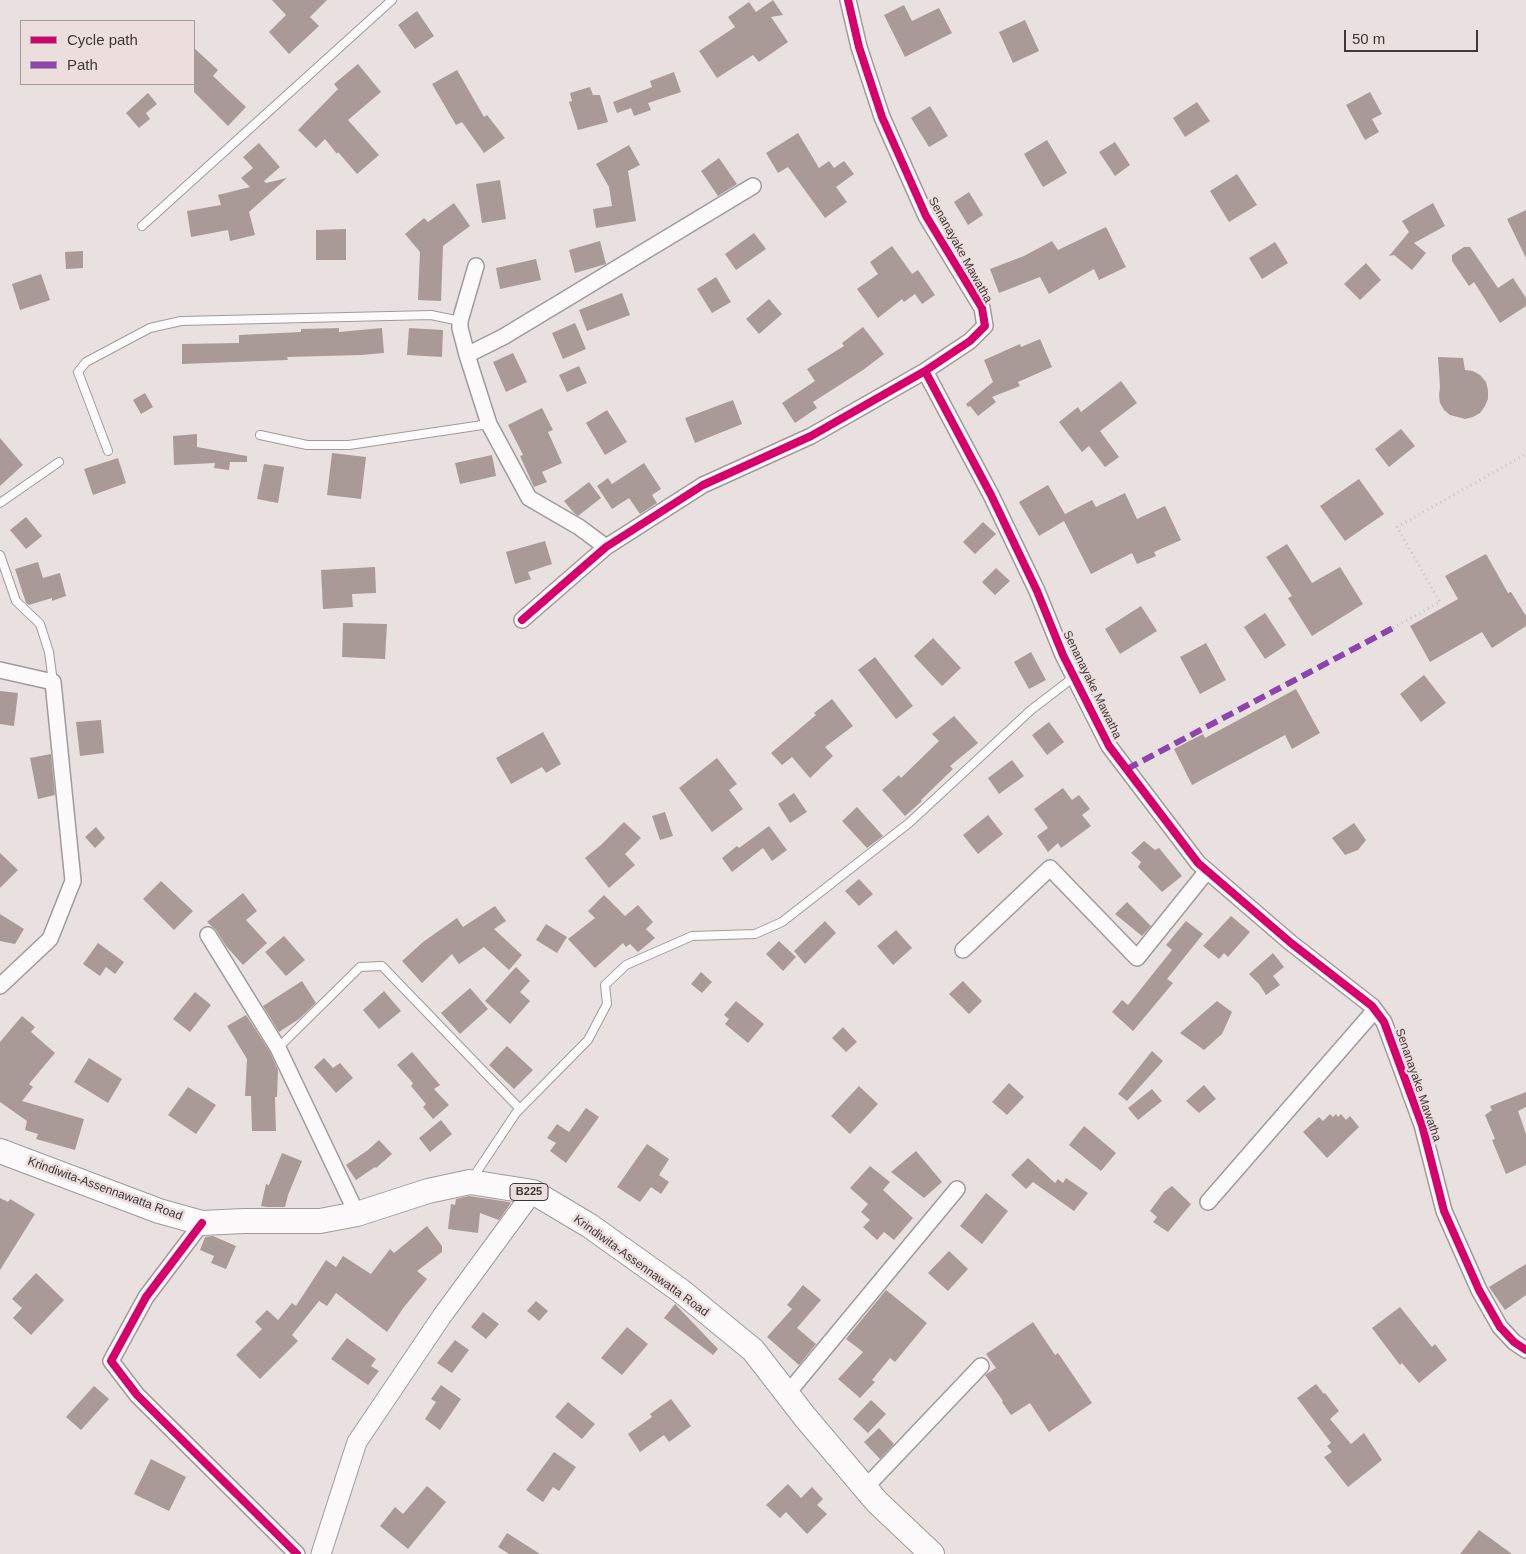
<!DOCTYPE html>
<style>
body{margin:0}
#map{position:relative;width:1526px;height:1554px;overflow:hidden;background:#e8e1e0;font-family:Arial,sans-serif}
canvas{display:block}
.legend{position:absolute;left:20px;top:20px;width:175px;height:65px;box-sizing:border-box;background:#ecdedd;border:1px solid #a69c9b;margin:0;padding:6px 9px;list-style:none;font-size:15px;color:#3e3838}
.legend li{display:flex;align-items:center;gap:10px;height:25px}
.legend b{width:25px;border:1px solid #a69c9b}
.scale{position:absolute;left:1344px;top:30px;width:134px;height:22px;box-sizing:border-box;border:2px solid #3e3838;border-top:0;padding-left:6px;font-size:15px;line-height:18px;white-space:nowrap;color:#3e3838;-webkit-text-stroke:4px #ecdedd;paint-order:stroke}
</style>
<div id="map">
<canvas width="1526" height="1554"></canvas>
<ul class="legend">
<li><b style="height:6px;background:#d6006c"></b>Cycle path</li>
<li><b style="height:6px;background:#8e44ad"></b>Path</li>
</ul>
<div class="scale">50 m</div>
</div>
<script>
const context = document.querySelector('canvas').getContext('2d');
context.lineJoin = 'round';
function fill(path, color) { context.fillStyle = color; context.fill(path, 'evenodd'); }
const poly = rows => new Path2D(rows.map(r => 'M' + r).join(''));
function trace(path, color, width, dash) { context.strokeStyle = color; context.lineWidth = width; context.lineCap = dash ? 'butt' : 'round'; context.setLineDash(dash || []); context.stroke(path); }
function label(font, color, halo, rows, align = 'center') {
  context.font = font + ' Arial,sans-serif'; context.lineWidth = 5; context.setLineDash([]); context.textBaseline = 'middle'; context.strokeStyle = halo; context.fillStyle = color; for (const [text, x, y, turn = 0] of rows) {
    context.save(); context.translate(x, y); context.rotate((+turn || 0) * Math.PI / 180); context.textAlign = isNaN(turn) ? turn : align; if (halo) context.strokeText(text, 0, 0); context.fillText(text, 0, 0); context.restore();
  }
}
fill(poly([
 [272,0,327,0,310,17,319,26,289,54,269,32,286,15],
 [773,0,783,15,771,17,788,42,759,62,753,55,717,78,699,51,735,27,728,17,749,2,756,12],
 [904,5,912,21,939,8,952,33,905,57,884,15],
 [417,11,434,36,415,49,398,25],
 [1025,20,1039,51,1013,63,999,32],
 [194,48,218,70,213,76,246,107,228,126,194,92],
 [358,64,381,92,348,120,379,155,357,174,338,152,337,154,325,139,316,148,298,130,338,89,334,84],
 [457,70,484,117,487,115,505,138,484,153,462,122,456,125,432,84],
 [674,72,681,92,648,103,651,110,634,116,631,108,617,113,613,102,652,87,650,81],
 [590,87,593,95,600,95,608,122,578,130,569,102,572,101,570,93],
 [1370,92,1382,114,1372,119,1379,132,1365,140,1346,105],
 [148,93,157,104,146,113,150,119,139,128,126,113],
 [1197,102,1210,121,1185,137,1173,118],
 [930,106,948,136,929,147,911,118],
 [798,133,819,168,829,161,834,168,844,161,854,174,836,187,847,202,825,218,788,167,778,173,766,153],
 [1047,140,1067,173,1043,187,1024,154],
 [1115,142,1130,165,1115,176,1099,152],
 [259,143,280,167,264,181,266,183,287,178,249,212,255,235,230,241,228,230,191,237,187,211,221,205,218,195,250,187,241,178,253,168,243,157],
 [629,145,640,165,628,171,636,221,596,228,593,209,612,206,609,187,596,164],
 [719,158,737,184,718,196,701,171],
 [1237,174,1257,205,1229,222,1210,191],
 [500,180,506,219,482,223,476,184],
 [969,192,983,215,968,225,954,202],
 [454,203,470,226,443,246,441,301,418,300,420,252,405,234,424,218,428,222],
 [1433,203,1445,226,1414,243,1426,253,1412,270,1394,255,1389,256,1409,232,1402,221],
 [1526,210,1526,258,1507,219],
 [1106,227,1126,267,1099,280,1094,269,1049,294,1040,277,999,293,990,269,1024,256,1052,241,1058,250],
 [346,229,346,260,316,260,316,230],
 [754,233,766,249,736,270,725,254],
 [600,241,606,264,575,273,569,250],
 [1275,242,1288,263,1262,279,1249,258],
 [892,246,912,274,918,270,935,295,922,304,915,294,904,302,902,299,878,318,857,289,878,274,870,262],
 [1464,247,1470,247,1498,288,1513,278,1526,298,1526,306,1500,323,1474,282,1469,286,1452,261,1452,255],
 [83,251,83,268,66,269,65,252],
 [536,259,541,280,500,289,496,268],
 [1366,263,1381,280,1360,300,1344,284],
 [41,274,50,300,20,310,12,284],
 [716,277,731,302,712,313,697,289],
 [622,293,630,315,587,331,579,310],
 [769,299,782,314,759,334,746,319],
 [575,323,586,349,563,359,552,333],
 [863,327,884,354,863,370,813,402,817,408,795,423,782,403,815,381,807,369,844,346,842,343],
 [339,328,339,332,382,328,384,353,361,355,287,357,288,360,182,364,182,344,239,343,239,335,301,332,301,329],
 [409,328,443,330,442,357,407,355],
 [1040,339,1052,367,1018,382,1020,386,992,397,996,402,978,416,970,406,968,407,966,404,993,382,984,360,1020,344,1021,347],
 [513,353,527,382,506,392,493,362],
 [1438,357,1463,358,1465,370,1473,371,1480,375,1486,382,1488,390,1488,399,1485,406,1480,413,1473,417,1465,419,1450,415,1444,410,1440,403,1439,395,1440,387],
 [579,366,587,383,567,392,559,375],
 [1121,381,1137,403,1100,431,1119,457,1105,467,1089,446,1082,452,1059,422,1078,407,1081,412],
 [145,393,153,407,141,414,133,400],
 [733,400,742,424,695,443,685,418],
 [542,408,553,430,548,432,562,463,542,472,547,482,534,487,520,456,523,455,508,425],
 [607,410,627,442,605,455,586,423],
 [1401,429,1415,446,1389,467,1375,449],
 [197,434,197,447,247,456,247,462,230,462,229,470,214,468,215,463,174,465,173,436],
 [0,438,23,465,0,486],
 [332,453,366,457,361,499,327,495],
 [492,455,496,476,460,484,455,463],
 [118,458,126,483,93,495,84,469],
 [644,463,661,489,652,495,657,503,640,514,629,498,612,509,597,486,608,478,612,484],
 [264,464,284,467,278,503,257,499],
 [1359,479,1384,514,1345,541,1320,506],
 [589,482,601,498,578,516,574,513,564,501],
 [1048,485,1065,514,1092,500,1096,507,1125,493,1137,519,1165,506,1181,540,1154,552,1156,556,1137,564,1132,553,1091,574,1064,521,1039,536,1019,502],
 [26,517,42,536,26,549,10,530],
 [983,522,996,534,975,554,963,542],
 [545,541,552,564,528,572,531,579,515,584,506,552],
 [1287,544,1312,583,1340,567,1363,604,1312,636,1288,598,1292,596,1266,557],
 [1486,554,1508,593,1511,592,1526,616,1526,626,1492,648,1482,632,1430,662,1410,626,1458,599,1445,576],
 [38,562,43,578,60,573,66,596,52,601,52,598,29,605,26,603,15,569],
 [375,567,376,593,352,594,353,607,323,609,321,570],
 [996,568,1010,581,995,595,982,582],
 [1141,606,1157,631,1120,654,1105,629],
 [1265,613,1286,645,1265,659,1244,627],
 [343,623,387,624,385,659,342,657],
 [933,638,961,668,942,686,914,656],
 [1206,643,1226,680,1200,694,1180,657],
 [1031,652,1046,680,1029,689,1014,662],
 [875,657,913,706,896,719,858,670],
 [1424,675,1446,703,1421,722,1400,694],
 [1296,689,1320,733,1292,749,1285,735,1192,785,1174,749,1203,734,1205,738],
 [0,691,18,693,14,726,0,724],
 [832,699,853,726,825,747,833,756,810,778,792,757,782,765,771,753,816,715,814,713],
 [954,716,978,743,950,766,953,769,921,800,922,801,905,816,882,790,899,775,901,778,939,741,932,734],
 [101,720,104,753,80,756,76,722],
 [1049,722,1064,742,1047,755,1032,735],
 [543,732,561,764,546,773,542,767,511,784,496,758],
 [51,754,55,795,38,799,30,758],
 [717,758,737,784,729,790,743,809,712,832,679,788],
 [1012,760,1024,776,999,794,988,778],
 [1063,788,1072,800,1079,795,1090,809,1082,815,1091,826,1061,848,1058,843,1048,852,1037,836,1048,828,1034,809],
 [794,793,807,812,790,823,778,804],
 [857,807,883,836,867,848,842,821],
 [665,812,673,836,660,840,652,816],
 [988,815,1003,834,978,854,963,835],
 [624,822,641,838,625,854,635,865,609,888,585,858,601,845],
 [1354,823,1366,840,1358,850,1345,855,1332,838],
 [769,826,787,850,772,861,763,848,732,872,722,858,737,846,739,848],
 [96,827,105,838,95,848,85,837],
 [1144,841,1155,850,1159,848,1182,876,1162,892,1138,867,1141,862,1131,853],
 [0,853,18,870,0,888],
 [859,879,873,894,859,906,845,891],
 [161,881,193,911,174,930,143,899],
 [243,893,257,911,246,920,267,943,243,965,226,946,216,930,207,922],
 [604,895,625,916,638,905,653,922,646,929,655,938,638,952,630,944,626,947,623,943,595,968,568,939,595,918,588,911],
 [1127,902,1151,926,1142,936,1115,914],
 [495,906,506,921,494,929,522,955,509,970,484,947,459,964,452,954,422,983,402,961,423,942,457,918,463,927],
 [0,914,24,929,15,944,0,941],
 [1231,916,1250,932,1228,957,1224,953,1219,959,1203,946],
 [825,921,836,933,805,964,794,951],
 [1186,921,1203,934,1167,979,1173,983,1133,1031,1112,1012,1122,1000,1128,1005,1172,950,1166,945],
 [546,924,567,937,557,953,536,940],
 [896,930,912,948,893,965,877,946],
 [284,936,305,960,286,976,265,952],
 [779,941,796,957,783,971,766,954],
 [98,943,124,962,115,974,106,967,100,976,83,964],
 [1273,953,1284,967,1273,976,1280,985,1266,995,1259,984,1249,974],
 [516,967,530,981,520,992,530,1001,510,1024,485,1001],
 [701,972,712,982,702,993,691,984],
 [302,981,316,1003,299,1019,279,1032,263,1006],
 [963,981,982,1001,969,1014,949,994],
 [470,988,488,1009,460,1034,441,1013],
 [384,991,401,1011,379,1029,363,1010],
 [195,992,211,1005,190,1032,173,1019],
 [736,1001,764,1024,748,1043,725,1024,729,1019,724,1015],
 [1217,1001,1232,1012,1222,1034,1204,1050,1180,1033],
 [246,1015,270,1052,278,1070,277,1097,275,1097,276,1131,252,1131,251,1096,245,1096,247,1059,227,1026],
 [22,1016,35,1027,31,1032,55,1053,29,1084,33,1087,22,1101,84,1119,75,1150,36,1139,38,1134,25,1130,27,1121,0,1102,0,1042],
 [843,1027,857,1042,846,1052,832,1038],
 [507,1046,533,1070,514,1089,489,1065],
 [1152,1051,1163,1061,1127,1101,1118,1094],
 [412,1052,440,1085,434,1089,449,1105,433,1119,423,1107,426,1104,411,1086,413,1083,397,1065],
 [89,1058,122,1079,108,1103,74,1082],
 [324,1058,333,1068,340,1063,353,1078,336,1093,314,1067],
 [1009,1083,1024,1097,1007,1115,992,1102],
 [1204,1085,1216,1099,1199,1113,1186,1101],
 [859,1086,878,1104,850,1134,831,1116],
 [188,1087,216,1105,196,1134,168,1115],
 [1152,1089,1162,1101,1138,1120,1128,1108],
 [1526,1092,1526,1107,1518,1111,1526,1134,1526,1165,1506,1174,1492,1140,1495,1139,1485,1115,1492,1110,1490,1106],
 [586,1108,599,1117,566,1163,550,1151,556,1143,547,1138,557,1124,569,1132],
 [1330,1114,1333,1117,1336,1114,1338,1117,1341,1114,1346,1120,1350,1116,1359,1127,1327,1158,1303,1132,1319,1117,1323,1121],
 [441,1120,452,1134,430,1152,419,1138],
 [1084,1126,1116,1153,1101,1171,1069,1145],
 [379,1140,392,1154,376,1168,375,1167,356,1180,346,1165,368,1150],
 [647,1144,669,1159,659,1175,669,1182,661,1194,651,1187,640,1202,617,1187],
 [916,1151,942,1182,924,1198,891,1172],
 [282,1153,302,1161,288,1195,285,1207,267,1207,261,1206,266,1184,269,1185],
 [1028,1158,1055,1183,1058,1179,1063,1183,1066,1178,1088,1193,1074,1211,1033,1182,1026,1189,1011,1175],
 [870,1166,890,1182,883,1190,913,1218,894,1240,884,1232,877,1240,863,1227,870,1220,861,1212,868,1204,850,1188],
 [1172,1186,1191,1204,1168,1232,1153,1222,1157,1217,1150,1211,1164,1192],
 [986,1193,1008,1211,982,1244,960,1226],
 [469,1196,509,1202,511,1203,499,1220,480,1213,478,1233,448,1229,451,1204,455,1205,456,1199],
 [0,1198,8,1202,10,1199,35,1214,0,1270],
 [427,1226,442,1246,442,1252,417,1271,427,1279,404,1307,387,1332,336,1293,327,1306,319,1301,292,1335,298,1341,260,1379,236,1355,262,1329,255,1322,267,1310,278,1320,292,1303,296,1306,326,1260,336,1267,343,1256,371,1274,390,1249,394,1253],
 [213,1236,236,1246,226,1269,211,1263,214,1256,200,1250,205,1237],
 [949,1251,968,1269,948,1291,928,1273],
 [1526,1264,1526,1295,1505,1310,1489,1287],
 [36,1273,64,1300,31,1335,13,1318,22,1308,12,1299],
 [803,1285,821,1300,797,1328,816,1344,799,1365,767,1337,792,1309,787,1305],
 [886,1290,927,1323,895,1362,890,1358,872,1380,875,1382,860,1398,838,1379,863,1352,846,1339],
 [536,1301,548,1311,539,1321,527,1311],
 [675,1304,718,1349,713,1355,664,1318],
 [1400,1307,1432,1347,1435,1344,1447,1360,1419,1383,1402,1363,1400,1365,1372,1328],
 [483,1312,499,1324,486,1339,471,1327],
 [1033,1322,1055,1355,1058,1353,1092,1403,1049,1432,1030,1403,1011,1415,1002,1402,1003,1401,985,1375,996,1368,986,1354],
 [627,1327,648,1344,622,1375,601,1358],
 [347,1338,376,1359,371,1366,379,1371,368,1385,331,1359],
 [455,1340,469,1350,452,1373,437,1363],
 [1316,1384,1324,1394,1325,1393,1339,1411,1330,1419,1351,1444,1364,1433,1382,1460,1348,1487,1324,1457,1332,1452,1327,1446,1331,1443,1297,1398],
 [441,1385,461,1399,440,1430,425,1419,436,1402,431,1399],
 [94,1386,109,1399,81,1430,66,1417],
 [671,1399,691,1426,669,1442,664,1435,640,1452,628,1434,652,1417,650,1414],
 [871,1400,886,1414,868,1433,853,1419],
 [568,1402,595,1424,582,1439,555,1417],
 [879,1428,894,1444,880,1459,864,1442],
 [554,1452,576,1467,559,1491,553,1487,543,1502,526,1490],
 [151,1459,186,1477,169,1511,134,1494],
 [788,1484,801,1498,812,1487,823,1499,817,1505,827,1514,807,1534,786,1512,780,1518,766,1505],
 [427,1486,446,1502,408,1549,380,1526,395,1507,403,1514],
 [1479,1530,1512,1554,1460,1554],
 [507,1533,540,1554,509,1554,498,1547]
]), '#a99a98');
const service = poly([
 [142,226,392,0],
 [260,435,307,445,349,445,489,424],
 [108,451,78,372,86,362,150,328,181,321,431,315,460,321],
 [0,503,59,462],
 [0,555,16,601,40,624,49,652,53,682],
 [278,1048,360,967,382,966,520,1109],
 [472,1179,516,1113,588,1040,607,1004,605,985,626,965,692,936,755,934,782,922,909,823,1031,710,1074,677]
]);
const minor = poly([
 [848,0,859,47,882,117,926,216,982,308,985,326,970,341,925,371,991,495,1037,591,1063,655,1109,746,1198,863,1291,943,1372,1006,1384,1022,1422,1125,1444,1211,1479,1290,1500,1327,1514,1342,1526,1350],
 [476,266,460,321,460,328,467,355,489,424,529,498,579,527,606,547],
 [467,355,503,337,753,186],
 [522,620,606,547,703,485,811,436,925,371],
 [0,670,53,682,73,881,50,939,0,986],
 [208,935,278,1048,357,1214],
 [963,950,1050,868,1137,958,1207,871],
 [1208,1202,1375,1010],
 [202,1223,146,1297,111,1361,137,1395,297,1554],
 [787,1394,957,1189],
 [865,1488,981,1366]
]);
const tertiary = poly([
 [321,1554,357,1442,442,1316,533,1192]
]);
const primary = poly([
 [0,1151,159,1211,202,1223,244,1221,320,1221,357,1214,428,1191,470,1182,533,1192,590,1226,681,1291,753,1350,805,1417,877,1502,932,1554]
]);
trace(service, '#a09b9a', 10);
trace(minor, '#a09b9a', 18);
trace(tertiary, '#a09b9a', 21);
trace(primary, '#a09b9a', 26);
trace(poly([
 [1393,628,1440,602,1397,527,1526,454]
]), '#c5c2c2', 3, [1, 4]);
trace(service, '#fcfafa', 8);
trace(minor, '#fcfafa', 15);
trace(tertiary, '#fcfafa', 19);
trace(primary, '#fcfafa', 24);
trace(poly([
 [1127,769,1393,628]
]), '#8e44ad', 6, [12, 6]);
trace(poly([
 [848,0,859,47,882,117,926,216,982,308,985,326,970,341,925,371,991,495,1037,591,1063,655,1109,746,1198,863,1291,943,1372,1006,1384,1022,1422,1125,1444,1211,1479,1290,1500,1327,1514,1342,1526,1350],
 [522,620,606,547,703,485,811,436,925,371],
 [202,1223,146,1297,111,1361,137,1395,297,1554]
]), '#d6006c', 8);
for (const [x, y, w] of [
 [529,1192,38]
]) { const box = new Path2D(); box.roundRect(x - w / 2, y - 8.5, w, 17, 4); context.fillStyle = '#ecdedd'; context.fill(box); trace(box, '#3e3838', 1); }
label('bold 11px', '#3e3838', null, [
 ["B225",529,1192]
]);
label('12px', '#3e3838', '#ecdedd', [
 ["Senanayake Mawatha",960,250,61],
 ["Senanayake Mawatha",1092,685,64],
 ["Senanayake Mawatha",1418,1085,71],
 ["Krindiwita-Assennawatta Road",105,1189,20],
 ["Krindiwita-Assennawatta Road",641,1266,36]
]);
</script>
